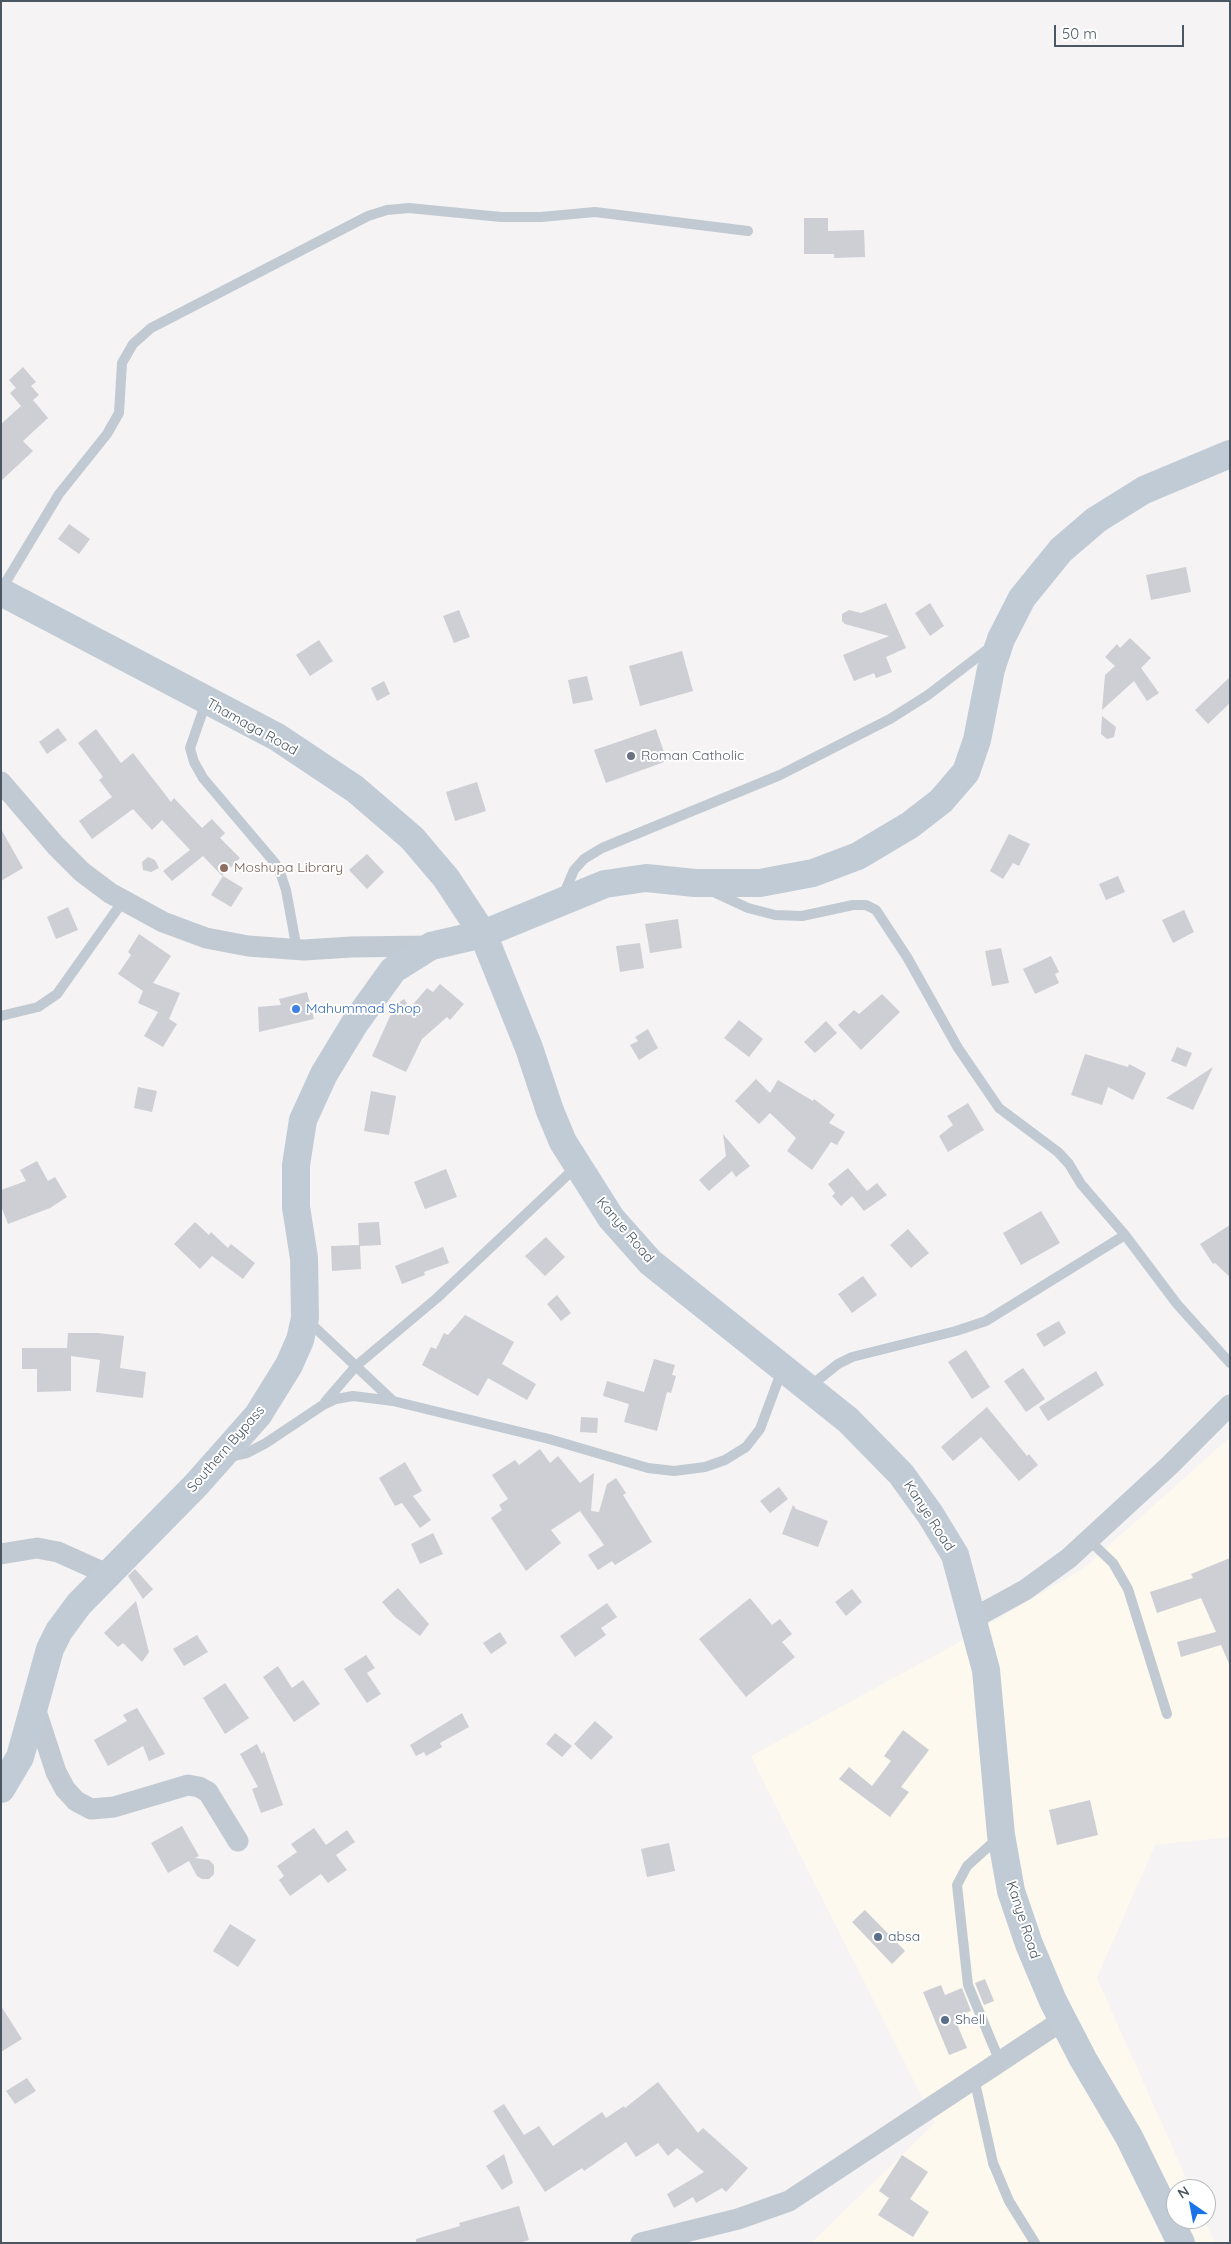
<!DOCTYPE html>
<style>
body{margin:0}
#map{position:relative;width:1231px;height:2244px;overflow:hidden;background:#f5f3f3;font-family:Quicksand,sans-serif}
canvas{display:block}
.frame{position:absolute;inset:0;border:2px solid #4a5661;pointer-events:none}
.north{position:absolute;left:1166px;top:2179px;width:50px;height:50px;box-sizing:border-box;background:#fff;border:1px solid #b7bbc0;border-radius:50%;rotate:327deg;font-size:14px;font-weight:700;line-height:20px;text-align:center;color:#4a5661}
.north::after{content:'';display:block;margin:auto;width:18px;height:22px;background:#1a73e8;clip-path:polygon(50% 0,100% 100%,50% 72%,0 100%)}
.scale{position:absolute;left:1054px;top:25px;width:130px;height:22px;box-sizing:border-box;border:2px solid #4a5661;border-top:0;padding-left:6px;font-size:15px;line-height:18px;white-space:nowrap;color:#4a5661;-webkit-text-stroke:4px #fff;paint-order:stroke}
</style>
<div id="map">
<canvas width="1231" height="2244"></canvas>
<div class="frame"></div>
<div class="north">N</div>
<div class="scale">50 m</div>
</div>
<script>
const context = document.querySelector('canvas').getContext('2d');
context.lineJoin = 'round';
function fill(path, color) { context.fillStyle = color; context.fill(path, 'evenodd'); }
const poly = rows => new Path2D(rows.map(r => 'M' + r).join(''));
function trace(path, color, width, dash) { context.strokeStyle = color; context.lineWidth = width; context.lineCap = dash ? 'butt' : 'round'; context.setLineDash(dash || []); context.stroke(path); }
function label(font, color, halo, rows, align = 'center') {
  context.font = font + ' Quicksand,sans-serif'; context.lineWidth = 4; context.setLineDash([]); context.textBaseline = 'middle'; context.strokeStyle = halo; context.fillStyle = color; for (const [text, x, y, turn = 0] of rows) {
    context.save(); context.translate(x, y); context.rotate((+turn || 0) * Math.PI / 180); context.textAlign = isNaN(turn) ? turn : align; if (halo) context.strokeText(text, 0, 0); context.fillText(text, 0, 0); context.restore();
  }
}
fill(poly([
 [1230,1437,1230,1837,1155,1845,1097,1978,1191,2189,1176,2189,1176,2219,1204,2219,1215,2243,811,2243,935,2123,751,1756,954,1645,1084,1568]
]), '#fdf9ef');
fill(poly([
 [804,218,828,218,828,231,864,230,865,257,834,258,834,254,804,254],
 [23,367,36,382,31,386,39,395,33,400,48,418,23,441,33,451,1,481,1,424,21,406,10,393,16,388,9,380],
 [69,524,90,539,79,554,58,539],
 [1186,567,1191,592,1151,600,1146,575],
 [886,603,906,648,886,657,892,672,876,678,874,673,854,681,843,655,889,636,845,624,842,621,842,614,849,610,861,613],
 [930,603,944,626,930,636,915,613],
 [459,610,470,637,454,643,443,616],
 [1130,638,1151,658,1141,668,1159,693,1147,701,1134,681,1102,710,1105,675,1115,666,1105,657,1117,644,1120,648],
 [319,640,333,661,310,676,296,655],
 [682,651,693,691,640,706,629,666],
 [587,676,593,700,573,704,568,680],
 [1230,677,1230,703,1208,724,1195,710],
 [384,681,390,694,377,701,371,688],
 [1102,716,1116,727,1114,737,1107,739,1101,734],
 [58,728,67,740,47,754,39,742],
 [96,729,121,763,133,753,171,802,174,798,202,828,212,819,225,833,220,838,240,858,222,876,203,856,172,881,163,871,190,850,162,820,152,830,133,809,92,839,79,821,112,797,99,780,103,777,78,743],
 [656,729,667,761,606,783,594,750],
 [477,782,486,811,455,821,446,792],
 [1,829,23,868,1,881],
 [1009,834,1030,844,1019,866,1013,863,1003,879,990,871],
 [367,854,384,872,367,889,349,870],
 [148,857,155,860,159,868,151,872,143,870,142,862],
 [223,876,243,888,231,907,211,895],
 [1118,876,1125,892,1106,900,1099,884],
 [68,907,78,930,56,939,47,917],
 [1184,910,1194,932,1173,943,1162,920],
 [678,919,682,948,650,953,645,924],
 [139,934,171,956,153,983,180,993,169,1019,177,1024,163,1047,144,1036,158,1012,138,1003,143,991,118,974,131,955,128,952],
 [640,943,644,968,620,972,616,946],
 [1001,948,1009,983,992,986,985,951],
 [1051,956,1059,972,1055,974,1059,983,1035,994,1023,969],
 [440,984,464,1004,450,1020,447,1017,422,1039,406,1072,372,1056,391,1014,388,1010,404,999,410,1008,427,988,433,992],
 [307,992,314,1019,259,1032,258,1007,281,1005,279,999],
 [882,994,900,1012,861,1050,838,1025,854,1010,859,1014],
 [739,1020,763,1039,749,1057,724,1038],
 [826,1021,837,1033,815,1053,804,1042],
 [648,1029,658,1048,639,1060,630,1045,638,1041,635,1037],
 [1177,1047,1192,1053,1186,1067,1171,1061],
 [1085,1054,1128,1067,1129,1064,1146,1073,1133,1100,1108,1087,1102,1105,1071,1095],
 [1213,1067,1193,1110,1166,1098],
 [756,1079,770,1093,778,1080,813,1101,814,1099,835,1115,829,1123,845,1132,837,1145,831,1142,812,1170,787,1151,796,1138,770,1113,759,1124,735,1101],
 [138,1087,157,1091,152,1112,134,1108],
 [371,1091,396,1096,389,1135,364,1131],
 [968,1103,984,1130,948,1152,939,1136,953,1125,947,1116],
 [723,1134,750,1166,736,1177,732,1171,709,1191,699,1180,726,1156],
 [37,1161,48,1181,55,1177,67,1197,50,1208,8,1224,1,1206,1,1190,26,1181,20,1170],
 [848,1168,867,1191,877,1183,887,1195,864,1211,852,1196,841,1206,832,1196,835,1193,828,1184],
 [446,1169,457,1197,425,1209,414,1182],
 [1041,1211,1060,1243,1021,1265,1003,1233],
 [195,1222,209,1235,211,1232,228,1248,231,1244,255,1263,243,1279,212,1256,200,1269,174,1244],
 [379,1222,381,1245,360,1246,361,1269,332,1271,331,1246,359,1245,358,1223],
 [1230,1225,1230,1277,1215,1263,1213,1264,1200,1244],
 [908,1229,929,1253,911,1268,890,1245],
 [546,1237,565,1257,545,1276,525,1256],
 [443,1247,449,1263,424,1272,425,1275,402,1284,395,1266],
 [863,1276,877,1295,852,1313,838,1294],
 [557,1295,571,1313,561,1321,547,1304],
 [465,1315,514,1342,502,1364,536,1384,527,1400,488,1378,478,1396,422,1365,431,1347,436,1349,444,1333,448,1335],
 [1059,1321,1066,1333,1044,1347,1036,1334],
 [68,1333,98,1333,124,1336,120,1368,146,1372,143,1398,96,1392,100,1360,71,1356,71,1391,37,1392,37,1369,22,1369,22,1348,67,1348],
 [966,1350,990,1387,972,1399,948,1362],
 [654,1359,675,1365,672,1375,676,1376,671,1393,667,1392,657,1431,624,1422,629,1404,603,1396,607,1381,644,1392],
 [1023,1368,1045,1399,1026,1412,1004,1381],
 [1096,1371,1104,1385,1048,1421,1039,1407],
 [987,1407,1027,1456,1029,1454,1038,1465,1019,1481,981,1437,953,1461,941,1447],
 [581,1417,598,1418,597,1433,580,1432],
 [540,1449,550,1463,558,1456,580,1483,594,1473,591,1511,599,1512,607,1484,616,1478,626,1493,623,1495,652,1542,615,1565,612,1561,598,1570,588,1555,604,1545,580,1511,551,1530,561,1543,526,1571,491,1518,502,1510,499,1505,508,1499,492,1475,515,1460,519,1465],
 [405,1462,422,1491,413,1496,431,1520,420,1528,402,1503,395,1506,379,1478],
 [779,1487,788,1499,770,1513,760,1501],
 [793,1505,796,1509,828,1521,818,1547,782,1534],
 [433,1533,443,1554,420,1564,411,1544],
 [1230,1558,1230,1666,1221,1645,1181,1657,1177,1642,1216,1632,1201,1598,1157,1613,1150,1592,1193,1578,1191,1574],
 [135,1569,153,1589,143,1599,128,1576],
 [398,1588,429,1624,420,1636,395,1617,382,1602],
 [852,1589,862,1602,846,1616,835,1602],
 [750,1598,772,1625,780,1619,792,1634,782,1642,795,1657,746,1697,699,1639],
 [136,1601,149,1652,142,1662,123,1643,118,1647,104,1633],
 [607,1603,617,1617,601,1628,606,1635,575,1657,560,1636],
 [500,1632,507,1643,491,1654,483,1643],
 [197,1635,208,1652,184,1666,173,1649],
 [366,1655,375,1668,367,1673,381,1694,367,1703,344,1669],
 [278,1666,292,1688,303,1680,320,1704,294,1722,263,1677],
 [225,1683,249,1718,225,1734,203,1698],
 [137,1708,165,1754,149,1761,143,1746,108,1766,94,1740,127,1721,123,1715],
 [462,1713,469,1727,440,1743,442,1747,426,1756,424,1752,416,1756,410,1745],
 [595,1721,613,1737,591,1760,574,1744],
 [903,1730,929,1750,901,1787,909,1792,890,1817,839,1779,849,1767,872,1786,891,1761,884,1756],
 [555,1733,572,1746,562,1757,546,1744],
 [257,1744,262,1754,264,1751,283,1805,261,1813,252,1789,258,1787,240,1754],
 [1090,1800,1098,1835,1057,1845,1049,1810],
 [182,1826,199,1856,195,1858,209,1860,214,1865,214,1874,209,1879,202,1879,197,1876,189,1861,168,1873,151,1843],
 [314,1828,326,1845,347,1830,355,1842,336,1855,347,1870,328,1883,321,1874,290,1896,279,1880,284,1876,277,1866,297,1852,291,1844],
 [669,1843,675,1871,647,1877,641,1849],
 [865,1910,905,1951,892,1964,852,1922],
 [230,1924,256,1940,238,1967,213,1951],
 [985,1979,994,2001,984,2005,975,1983],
 [941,1985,945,1995,962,1988,971,2011,954,2017,967,2048,949,2055,923,1992],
 [1,2006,22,2039,1,2052],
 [27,2078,36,2091,15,2104,6,2091],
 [658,2082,698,2133,703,2128,748,2168,726,2192,722,2188,696,2203,693,2197,674,2208,667,2194,704,2172,677,2148,668,2156,658,2143,636,2157,626,2142,584,2171,582,2168,545,2192,493,2111,504,2104,524,2135,539,2126,553,2146,602,2112,606,2118,624,2106,625,2108],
 [504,2154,513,2183,502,2190,486,2166],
 [902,2155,928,2172,910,2199,929,2212,913,2237,878,2215,889,2198,879,2191],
 [519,2206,529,2240,519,2243,416,2243,416,2239,460,2226,459,2223]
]), '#cdcfd5');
trace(poly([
 [1,590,59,494,107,434,119,413,122,363,133,344,151,328,368,216,387,210,409,208,501,217,541,217,595,212,748,231],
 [206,702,190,748,194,762,203,778,275,863,281,875,286,890,297,950],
 [709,890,748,908,775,915,802,916,853,905,866,905,876,910,907,957,958,1048,999,1108,1058,1152,1069,1164,1081,1184,1125,1235,1177,1304,1230,1363],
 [563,896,574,870,584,859,602,848,780,775,890,719,928,695,992,646],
 [1,1016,38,1007,57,994,123,901],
 [308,1321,393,1401],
 [809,1387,838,1364,852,1357,956,1331,986,1321,1125,1235],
 [325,1402,356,1366,437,1298,577,1166],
 [229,1457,247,1453,266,1443,323,1405,336,1399,353,1396,393,1401,549,1439,648,1468,674,1471,705,1467,725,1460,746,1447,760,1429,782,1370],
 [1089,1540,1113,1563,1128,1589,1167,1714],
 [998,1838,967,1866,957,1885,968,1985,1000,2062],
 [974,2078,993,2163,1009,2201,1035,2243]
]), '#c1cad2', 10);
trace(poly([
 [1,782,56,846,82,872,110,893,163,922,206,938,248,946,304,950,351,947,431,946],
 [1,1554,37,1548,58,1552,107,1574],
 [972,1619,1025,1590,1069,1558,1170,1465,1230,1405],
 [35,1708,56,1772,65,1789,76,1801,91,1809,114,1807,188,1785,199,1787,208,1792,238,1841],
 [641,2243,738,2219,789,2201,1063,2020]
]), '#c1cad2', 21);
trace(poly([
 [1,592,277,737,355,789,412,838,446,878,483,934,529,1048,550,1111,563,1142,611,1218,650,1262,848,1420,901,1474,930,1514,955,1555,986,1670,1001,1835,1011,1891,1029,1944,1053,2001,1083,2059,1129,2137,1181,2243],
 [1,1789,20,1757,50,1649,59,1631,79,1604,196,1485,258,1415,289,1365,300,1340,305,1318,304,1258,296,1207,296,1165,303,1120,324,1074,355,1023,393,970,431,946,483,934,605,884,646,878,695,883,760,883,813,873,858,856,910,825,941,801,966,772,977,740,991,669,1001,639,1022,598,1061,550,1096,520,1144,490,1230,454]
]), '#c1cbd6', 28);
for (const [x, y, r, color] of [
 [631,756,5,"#6b7280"],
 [224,868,5,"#8d6e63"],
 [296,1009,5,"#3f7fe0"],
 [878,1937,5,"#5c6f8a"],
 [945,2020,5,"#5c6f8a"]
]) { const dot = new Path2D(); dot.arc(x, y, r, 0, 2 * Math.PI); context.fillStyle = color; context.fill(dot); trace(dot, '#fff', 2); }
label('14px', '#4a5661', '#fff', [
 ["Thamaga Road",252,727,29],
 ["Kanye Road",625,1230,50],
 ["Southern Bypass",226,1449,-49],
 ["Kanye Road",929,1516,57],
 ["Kanye Road",1023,1920,72]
]);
label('14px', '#5b616d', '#fff', [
 ["Roman Catholic",641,756]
], 'left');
label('14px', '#785e54', '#fff', [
 ["Moshupa Library",234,868]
], 'left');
label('14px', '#366cbe', '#fff', [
 ["Mahummad Shop",306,1009]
], 'left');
label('14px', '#4e5e75', '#fff', [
 ["absa",888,1937],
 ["Shell",955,2020]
], 'left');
</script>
